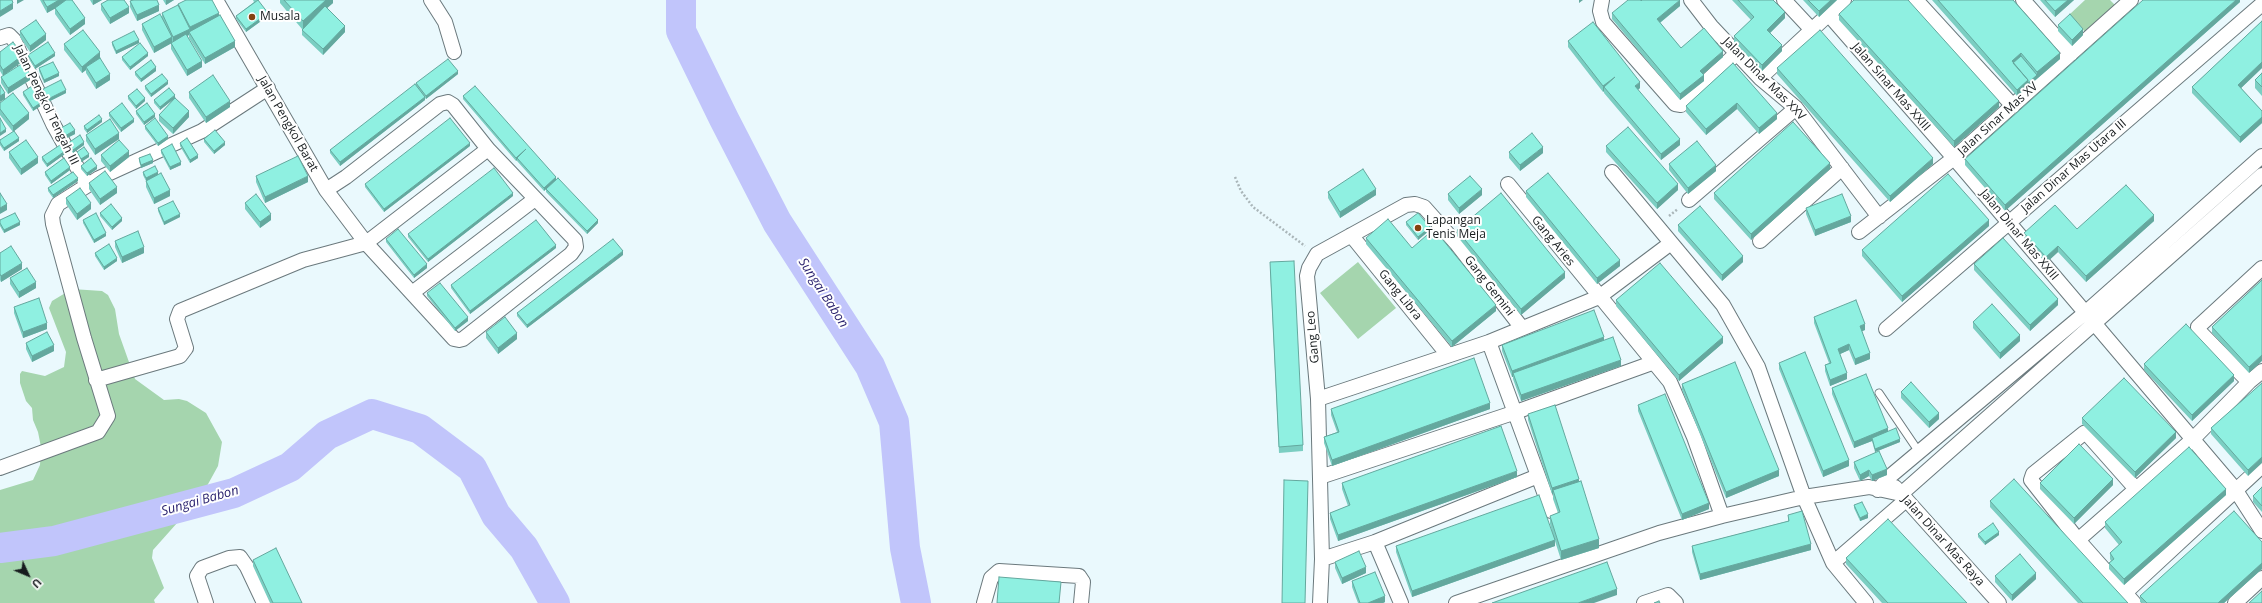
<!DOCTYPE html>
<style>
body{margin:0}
#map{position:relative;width:2262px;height:603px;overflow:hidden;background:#eaf9fd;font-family:"Open Sans",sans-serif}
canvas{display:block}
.north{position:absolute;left:8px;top:555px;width:40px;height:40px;-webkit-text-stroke:3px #fff;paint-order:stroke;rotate:134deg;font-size:11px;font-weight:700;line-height:16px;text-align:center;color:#171c1e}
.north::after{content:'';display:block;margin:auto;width:14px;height:18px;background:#171c1e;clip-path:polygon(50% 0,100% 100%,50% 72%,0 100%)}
</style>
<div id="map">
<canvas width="2262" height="603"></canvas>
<div class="north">U</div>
</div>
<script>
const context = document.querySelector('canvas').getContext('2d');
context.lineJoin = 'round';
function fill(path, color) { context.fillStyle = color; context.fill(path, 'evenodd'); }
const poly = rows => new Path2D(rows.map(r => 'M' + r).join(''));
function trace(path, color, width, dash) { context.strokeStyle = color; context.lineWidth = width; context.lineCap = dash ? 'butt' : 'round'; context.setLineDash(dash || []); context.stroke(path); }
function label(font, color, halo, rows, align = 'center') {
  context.font = font + ' "Open Sans",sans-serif'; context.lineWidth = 4; context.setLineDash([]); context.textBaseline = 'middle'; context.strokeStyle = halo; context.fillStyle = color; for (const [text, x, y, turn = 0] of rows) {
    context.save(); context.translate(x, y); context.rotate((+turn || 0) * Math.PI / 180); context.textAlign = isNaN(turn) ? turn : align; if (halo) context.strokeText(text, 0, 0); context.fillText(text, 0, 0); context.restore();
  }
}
fill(poly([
 [2085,0,2110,0,2116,6,2086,33,2069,15],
 [1358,262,1396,308,1358,339,1320,293],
 [72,289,102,291,108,295,115,309,119,334,135,379,164,400,179,399,187,401,206,413,222,442,218,466,202,495,153,550,152,558,164,588,154,600,155,603,0,603,0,490,33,480,40,465,41,447,38,432,33,420,32,408,26,401,20,383,20,374,22,371,45,376,64,367,66,352,49,308,52,301]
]), '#a5d5ae');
trace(poly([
 [681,0,681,31,724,119,777,222,870,366,894,422,905,548,916,603],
 [0,548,54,541,234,493,290,467,327,435,372,414,420,429,472,468,496,515,524,548,555,603]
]), '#c1c5fb', 30);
const service = poly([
 [1879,393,1919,452]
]);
const minor = poly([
 [216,0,326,190,366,243,454,339,459,340,463,339,571,254,576,247,575,240,488,149],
 [431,0,445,22,454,52],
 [1602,0,1600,11,1603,22,1675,104,1681,105,1737,53],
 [1691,0,1711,26,1760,78,1796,108,1879,217],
 [1784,0,1812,30],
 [1916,0,2013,106],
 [2023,0,2071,54],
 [1829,15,1954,158,2235,489,2262,531],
 [0,38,9,35,14,40,53,124,87,185],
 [1760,78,1844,0],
 [1612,172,1723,305,1758,367,1804,497,1833,563,1866,603],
 [1508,184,1670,382,1694,437,1722,516],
 [1689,200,1796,108],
 [1859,232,1954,158,2131,0],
 [1351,235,1448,355],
 [1760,241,1842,168],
 [2262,268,2198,327,2199,331,2249,382,2262,371],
 [412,293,535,199],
 [1886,329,2262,4],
 [1489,342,1551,511],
 [96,380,180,356,186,348,177,319,180,311,303,260,366,243,488,149,453,105,448,102,440,104,346,177,326,190],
 [1318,399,1489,342,1599,297,1671,243],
 [0,468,98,432,108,416,84,338,53,224,52,216,58,204,99,178,202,131,268,88],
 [1320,477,1513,413,1652,363],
 [1895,487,1999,603],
 [1878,490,1888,478,2085,313,2262,156],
 [2078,540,2192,440,2249,382],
 [1375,542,1401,603],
 [1322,559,1375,542,1538,476],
 [1833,563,1906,500],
 [2125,593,2262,466],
 [206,603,197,576,202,568,229,558,240,557,247,567,264,603],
 [984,603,991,578,999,571,1079,576,1083,582,1081,603],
 [1320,603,1322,559,1318,399,1307,276,1309,268,1317,254,1406,205,1415,204,1424,207,1456,243,1522,328],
 [1456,603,1659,533,1722,516,1804,497,1869,487,1901,494,2262,175],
 [1644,603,1668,595,1676,603],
 [2134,603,2078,540,2031,480,2033,474,2084,433,2089,436,2136,489],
 [2235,603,2262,578]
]);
trace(service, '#6b797d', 9);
trace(minor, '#6b797d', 16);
trace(poly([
 [1235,177,1241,191,1253,207,1305,246],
 [1669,216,1678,209]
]), '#aab6b9', 2.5, [2, 2]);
trace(service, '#fff', 7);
trace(minor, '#fff', 14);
fill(poly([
 [40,0,72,0,85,24,70,35,55,14,55,8,47,13],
 [90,0,102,0,93,5],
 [131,0,157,0,159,11,137,21,130,7,130,1,132,1],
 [163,0,174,0,166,5],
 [253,0,258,0,268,16,246,32,236,19,236,16,254,2],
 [280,0,333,0,333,3,327,8,345,32,323,55,302,35,302,29,280,3],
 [1732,0,1773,0,1785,18,1770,33,1782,51,1762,71,1734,42,1734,36,1751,20],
 [1803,0,1837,0,1819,17],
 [1932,0,2013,0,2060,59,2017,96],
 [2040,0,2074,0,2055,17],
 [2240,0,2240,2,2005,211,1965,165,1965,159],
 [1641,1,1680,6,1660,23,1681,48,1723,57,1703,74,1704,81,1680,100,1612,19,1612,13],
 [101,4,129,13,110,24,101,10],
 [178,4,219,15,235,47,205,64,189,38,189,35,187,36,202,67,187,76,171,49,171,43,154,53,142,30,142,24,162,16,162,13,178,6],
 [1839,14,1999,107,1954,147,1839,20],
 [2262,21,2262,68,2241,88,2262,111,2262,123,2240,143,2192,93,2192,87],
 [2058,25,2083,35,2072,46,2058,31],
 [20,31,46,40,30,52,20,37],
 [1568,41,1640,88,1638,90,1680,145,1661,160,1604,93,1604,91,1603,92,1568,47],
 [112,42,139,43,116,54,112,45],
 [64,44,100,58,110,80,96,89,86,73,86,70,82,73,64,50],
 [0,52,23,61,3,76,0,71],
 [28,55,55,56,35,69,28,58],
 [148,56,130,70,122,60,122,57],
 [1733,63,1777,119,1759,134,1737,109,1706,135,1686,112,1686,106],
 [39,68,59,76,44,83,39,71],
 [1777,68,1933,164,1890,202,1777,74],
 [156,71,141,82,135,75,135,72],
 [2262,73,2262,96,2255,88,2255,80],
 [458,74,426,99,425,98,425,100,340,166,330,153,330,150,416,85,416,83],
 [1,77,30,80,8,94,1,83],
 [168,84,151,97,145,89,145,86],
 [43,89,66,93,48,102,43,92],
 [23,92,42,105,33,111,23,95],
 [189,92,230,107,206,123,189,98],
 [128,96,145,101,136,109,128,99],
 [463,96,556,180,598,223,587,234,546,192,546,189,544,191,517,161,517,160,516,161,463,99],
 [175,98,189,117,173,134,159,121,159,115,174,99,160,110,154,103,154,100],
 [0,103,29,119,14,131,19,141,4,151,0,145,0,140,13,132,0,115],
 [136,111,155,117,144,125,136,114],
 [109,113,134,122,121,132,109,116],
 [102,122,87,133,84,129,84,126],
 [145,126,168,139,158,146,145,129],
 [61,128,75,134,65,139,61,131],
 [86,135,119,139,95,155,86,141],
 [204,139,225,145,214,154,204,142],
 [68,143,84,145,73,153,68,146],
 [180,143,198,158,190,163,180,146],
 [470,146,384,212,365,187,365,184],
 [1606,146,1678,190,1657,209,1606,152],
 [161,150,181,165,170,170,161,153],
 [9,152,38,163,21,175,9,158],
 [77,152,89,157,81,162,77,155],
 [1509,152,1543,153,1520,171,1509,158],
 [65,154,47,167,42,160,42,157],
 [101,155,129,157,110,172,101,161],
 [139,158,153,163,141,168,139,161],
 [1669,164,1716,171,1688,194,1669,170],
 [81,166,97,169,87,176,81,169],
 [1830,169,1751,240,1714,199,1714,193],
 [70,170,51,184,45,175,45,172],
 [143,172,158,175,170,196,154,204,146,187,146,181,143,175],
 [256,176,308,182,265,203,256,182],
 [78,181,53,198,48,191,48,188],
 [89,183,117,193,100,205,89,189],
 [1526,191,1620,266,1597,284,1526,197],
 [1328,192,1376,195,1340,218,1328,198],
 [1448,194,1482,195,1459,214,1448,200],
 [513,196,428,262,408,237,408,234],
 [66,198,91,209,77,220,66,204],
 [245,203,271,220,260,228,245,209],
 [158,208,180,217,164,225,158,211],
 [1806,208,1851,222,1815,236,1806,214],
 [100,213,122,221,112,230,100,216],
 [0,220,20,225,4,233,0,226],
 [83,220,106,236,94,243,83,223],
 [2154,221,2086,282,2058,252,2046,263,2024,239,2024,233,2077,229],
 [1406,222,1430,230,1418,240,1406,225],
 [1678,225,1743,262,1722,281,1678,231],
 [1989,226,1902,302,1862,256,1862,250],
 [1457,230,1565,278,1521,315,1457,236],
 [1366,238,1496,311,1452,347,1366,244],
 [386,239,427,268,414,278,386,242],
 [115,241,144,253,122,263,115,247],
 [556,248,470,314,451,288,451,285],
 [0,253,22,269,1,282,0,280],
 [95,253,117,261,104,270,95,256],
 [623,255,527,328,517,316,517,313],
 [1974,264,2058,305,2030,331,1974,270],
 [1270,268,1303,445,1303,451,1279,453],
 [10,278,36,288,19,298,10,284],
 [2262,280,2249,373,2212,333,2212,327],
 [427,293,468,321,455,331,427,296],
 [1616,300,1723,343,1679,381,1616,306],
 [14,307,47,329,23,338,14,313],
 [1814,317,1865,330,1862,331,1870,359,1855,365,1849,350,1840,354,1847,379,1830,386,1825,371,1825,365,1829,363,1814,323],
 [1973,322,2020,341,2000,359,1973,328],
 [486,332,517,339,498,354,486,338],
 [1604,340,1621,366,1521,401,1513,379,1513,377,1512,377,1502,351,1502,345],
 [26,343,54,351,32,362,26,349],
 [1779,363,1849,466,1823,477,1779,369],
 [2144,364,2234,381,2192,421,2144,370],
 [2262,383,2248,476,2211,434,2211,428],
 [1682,384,1779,476,1726,498,1682,390],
 [1832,388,1900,442,1875,452,1872,441,1854,448,1832,394],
 [1901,392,1939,419,1929,428,1901,398],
 [1638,405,1709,509,1682,520,1638,411],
 [1331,409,1490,409,1332,466,1324,443,1324,437,1337,432,1331,415],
 [1528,414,1579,482,1599,548,1561,560,1555,541,1555,546,1412,597,1396,552,1396,546,1553,535,1550,524,1550,516,1558,513,1553,499,1553,494,1552,494,1528,420],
 [2082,418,2176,438,2135,478,2082,424],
 [1854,462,1887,475,1872,481,1869,476,1860,481,1854,468],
 [1517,477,1338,541,1330,519,1330,513,1348,506,1342,489,1342,483],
 [2040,483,2113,485,2074,524,2040,489],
 [2262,487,2262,512,2253,502,2253,496],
 [2226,495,2124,585,2109,569,2109,563,2111,561,2110,559,2110,553,2119,545,2105,528,2105,522],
 [1990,501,2128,603,2078,603,1990,507],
 [1854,505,1868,518,1860,521,1854,508],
 [1788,515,1811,550,1700,580,1692,552,1692,546,1788,521],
 [1978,534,1999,535,1985,545,1978,537],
 [2262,542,2262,569,2224,603,2142,603,2140,602,2140,596],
 [1846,558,1967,603,1882,603,1846,564],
 [253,560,302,603,270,603,253,566],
 [1335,562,1366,573,1342,584,1335,568],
 [1995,576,2036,579,2012,601,1995,582],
 [1352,581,1385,602,1383,603,1358,603,1352,587]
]), '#7bcec2');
fill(poly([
 [17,0,24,0,17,4],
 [59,0,71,0,47,13,47,7],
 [93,0,102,0,93,5],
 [166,0,174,0,166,5],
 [326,0,333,0,333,3,303,29,303,21],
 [1579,0,1583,0,1579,3],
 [1680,0,1680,6,1657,25,1657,19],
 [1831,0,1837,0,1819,17,1819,11],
 [2068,0,2074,0,2055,17,2055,11],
 [2236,0,2240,0,2240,2,2005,211,2005,205],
 [13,3,13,9,0,17,0,11],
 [159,5,159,11,137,21,137,15],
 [129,7,129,13,110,24,110,18],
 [1785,12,1785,18,1767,36,1767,30],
 [219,13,219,19,190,33,190,27],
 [268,13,268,16,246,32,246,29],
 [85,18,85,24,70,35,70,29],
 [345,26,345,32,323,55,323,49],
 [190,29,189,35,173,43,173,37],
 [2083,29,2083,35,2072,46,2072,40],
 [46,34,46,40,30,52,30,46],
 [172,37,172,43,154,53,154,47],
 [139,40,139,43,116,54,116,51],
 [235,41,235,47,205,64,205,58],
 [1782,45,1782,51,1762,71,1762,65],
 [1723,51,1723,57,1700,77,1700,71],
 [100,52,100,58,86,67,86,70,82,73,82,67],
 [55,53,55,56,35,69,35,66],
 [148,53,148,56,130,70,130,67],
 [2021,53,2021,59,2013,66,2012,61],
 [2060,53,2060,59,2017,96,2017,90,2028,80,2037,75,2037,72],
 [23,55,23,61,3,76,3,70],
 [202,61,202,67,187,76,187,70],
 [2262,62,2262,68,2238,91,2238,85],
 [156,67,156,71,141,82,141,79],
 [458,71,458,74,426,99,426,96],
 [59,73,59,76,44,83,44,80],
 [30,74,30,80,8,94,8,88],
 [110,74,110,80,96,89,96,83],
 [1704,75,1704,81,1680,100,1680,94],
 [1615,77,1604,87,1604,91,1603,92,1603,86],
 [168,81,168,84,151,97,151,94],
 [1640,82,1640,88,1635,92,1635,86],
 [66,90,66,93,48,102,48,99],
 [5,93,5,99,0,102,0,96],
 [175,95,175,98,160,110,160,107],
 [425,97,425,100,340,166,340,162],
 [145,98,145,101,136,109,136,106],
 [230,101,230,107,206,123,206,117],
 [1999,101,1999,107,1954,147,1954,141],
 [42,102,42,105,33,111,33,108],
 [1737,103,1737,109,1706,135,1706,129],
 [189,111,189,117,173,134,173,128],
 [29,113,29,119,13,132,13,126],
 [1777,113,1777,119,1759,134,1759,128],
 [155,114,155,117,144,125,144,122],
 [2262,117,2262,123,2240,143,2240,137],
 [102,119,102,122,87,133,87,130],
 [134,119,134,122,121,132,121,128],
 [6,129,6,132,0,136,0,133],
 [75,130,75,134,65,139,65,136],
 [119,133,119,139,95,155,95,149],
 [168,136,168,139,158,146,158,143],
 [19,138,19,141,4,151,4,148],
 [1680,139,1680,145,1661,160,1661,154],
 [84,142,84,145,73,153,73,150],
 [225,142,225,145,214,154,214,151],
 [470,143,470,146,384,212,384,209],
 [1543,147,1543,153,1520,171,1520,165],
 [526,149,517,158,517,160,516,161,516,158],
 [65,151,65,154,47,167,47,164],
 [129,151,129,157,110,172,110,166],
 [89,154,89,157,81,162,81,159],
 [198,155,198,158,190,163,190,160],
 [38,157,38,163,21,175,21,169],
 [1933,158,1933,164,1890,202,1890,196],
 [153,160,153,163,141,168,141,165],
 [181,162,181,165,170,170,170,167],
 [1830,163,1830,169,1751,240,1751,234],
 [1716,165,1716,171,1688,194,1688,188],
 [97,166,97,169,87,176,87,173],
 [70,167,70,170,51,184,51,181],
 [158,172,158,175,146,181,146,178],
 [308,176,308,182,265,203,265,197],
 [556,177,556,180,544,191,544,188],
 [78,178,78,181,53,198,53,195],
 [1678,184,1678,190,1657,209,1657,203],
 [117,187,117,193,100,205,100,199],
 [1376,189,1376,195,1340,218,1340,212],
 [1482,189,1482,195,1459,214,1459,208],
 [170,190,170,196,154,204,154,198],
 [513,193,513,196,428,262,428,259],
 [91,203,91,209,77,220,77,214],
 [7,204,7,210,0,214,0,208],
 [180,214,180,217,164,225,164,222],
 [271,214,271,220,260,228,260,222],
 [2154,215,2154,221,2086,282,2086,276],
 [1851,216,1851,222,1815,236,1815,230],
 [122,218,122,221,112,230,112,227],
 [598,220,598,223,587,234,587,231],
 [1989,220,1989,226,1902,302,1902,296],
 [20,222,20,225,4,233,4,230],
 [1430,227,1430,230,1418,240,1418,237],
 [106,233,106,236,94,243,94,240],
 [556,245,556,248,470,314,470,311],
 [2058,246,2058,252,2046,263,2046,257],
 [144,247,144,253,122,263,122,257],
 [623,251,623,255,527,328,527,325],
 [1743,256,1743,262,1722,281,1722,275],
 [117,258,117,261,104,270,104,267],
 [1620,260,1620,266,1597,284,1597,278],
 [22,263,22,269,1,282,1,276],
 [427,264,427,268,414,278,414,275],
 [1565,272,1565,278,1521,315,1521,309],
 [36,282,36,288,19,298,19,292],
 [2058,299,2058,305,2030,331,2030,325],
 [1496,305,1496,311,1452,347,1452,341],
 [468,317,468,321,455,331,455,328],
 [47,323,47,329,23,338,23,332],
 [1865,324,1865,330,1860,332,1860,326],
 [517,333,517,339,498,354,498,348],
 [2020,335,2020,341,2000,359,2000,353],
 [1604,337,1604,343,1513,373,1513,377,1512,377,1512,371],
 [1723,337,1723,343,1679,381,1679,375],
 [1849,344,1849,350,1838,355,1838,349],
 [54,345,54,351,32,362,32,356],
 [1870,353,1870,359,1855,365,1855,359],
 [2262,355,2262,361,2249,373,2249,367],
 [1621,360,1621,366,1521,401,1521,395],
 [1847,373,1847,379,1830,386,1830,380],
 [2234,375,2234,381,2192,421,2192,415],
 [1490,403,1490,409,1332,466,1332,460],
 [1939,413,1939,419,1929,428,1929,422],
 [1888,428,1888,434,1872,438,1872,441,1854,448,1854,442],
 [2176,432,2176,438,2135,478,2135,472],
 [1900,439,1900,442,1875,452,1875,449],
 [2262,457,2262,463,2248,476,2248,470],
 [1849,460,1849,466,1823,477,1823,471],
 [1887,469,1887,475,1872,481,1872,475],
 [1779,470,1779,476,1726,498,1726,492],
 [1869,470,1869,476,1860,481,1860,475],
 [1517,471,1517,477,1338,541,1338,535],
 [1579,479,1579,485,1553,490,1553,494,1552,494,1552,488],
 [2113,479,2113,485,2074,524,2074,518],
 [2226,489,2226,495,2124,585,2124,579],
 [1709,503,1709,509,1682,520,1682,514],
 [1868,514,1868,518,1860,521,1860,518],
 [1999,532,1999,535,1985,545,1985,542],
 [1599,539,1599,548,1561,560,1561,551],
 [1555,540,1555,546,1412,597,1412,591],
 [1811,544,1811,550,1700,580,1700,574],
 [2262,563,2262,569,2224,603,2218,603],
 [1366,567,1366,573,1342,584,1342,578],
 [2036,573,2036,579,2012,601,2012,595],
 [1617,589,1617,595,1594,603,1578,603],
 [1385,596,1385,602,1383,603,1368,603]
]), '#64a89e');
const building = poly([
 [0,0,12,0,13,3,0,11,0,0],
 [43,0,59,0,47,7,43,0],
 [66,0,72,0,85,18,70,29,55,8,66,0],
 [108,0,124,0,129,7,110,18,101,4,108,0],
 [133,0,157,0,159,5,137,15,130,1,133,0],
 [186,0,212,0,219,13,190,27,178,4,186,0],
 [258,0,268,13,246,29,236,16,258,0],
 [284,0,326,0,303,21,284,0],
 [1628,0,1641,0,1641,1,1642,0,1680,0,1657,19,1681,48,1704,28,1723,51,1700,71,1704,75,1680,94,1612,13,1628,0],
 [1738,0,1773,0,1785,12,1767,30,1782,45,1762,65,1734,36,1754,17,1738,0],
 [1808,0,1831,0,1819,11,1808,0],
 [1854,0,1908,0,1999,101,1954,141,1839,14,1854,0],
 [1938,0,2013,0,2060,53,2037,72,2021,53,2012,61,2028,80,2017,90,1938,0],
 [2045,0,2068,0,2055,11,2045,0],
 [2143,0,2236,0,2005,205,1965,159,2143,0],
 [178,5,190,29,173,37,162,13,178,5],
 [325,6,345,26,323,49,302,30,325,6],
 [160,14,172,37,154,47,142,24,160,14],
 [2070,14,2083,29,2072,40,2058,25,2070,14],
 [220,15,235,41,205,58,189,32,220,15],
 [36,20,46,34,30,46,20,31,36,20],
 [2262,21,2262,62,2238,85,2262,111,2262,117,2240,137,2192,87,2262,21],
 [1593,22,1640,82,1635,86,1680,139,1661,154,1604,87,1615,77,1603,86,1568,41,1593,22],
 [83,30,100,52,82,67,64,44,83,30],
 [1820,30,1933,158,1890,196,1777,68,1820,30],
 [134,31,139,40,116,51,112,42,134,31],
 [186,34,202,61,187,70,171,43,186,34],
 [13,42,23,55,3,70,0,65,0,52,13,42],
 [48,42,55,53,35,66,28,55,48,42],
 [140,43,148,53,130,67,122,57,140,43],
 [2021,56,2037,75,2028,83,2028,80,2013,63,2021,56],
 [100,58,110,74,96,83,86,67,100,58],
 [448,59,458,71,426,96,416,83,448,59],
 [151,60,156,67,141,79,135,72,151,60],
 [53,62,59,73,44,80,39,68,53,62],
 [23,63,30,74,8,88,1,77,23,63],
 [1733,63,1777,113,1759,128,1737,103,1706,129,1686,106,1733,63],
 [2262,73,2262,87,2255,80,2262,73],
 [162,74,168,81,151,94,145,86,162,74],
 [213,75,230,101,206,117,189,92,213,75],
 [61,80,66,90,48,99,43,89,61,80],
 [415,84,425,97,340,162,330,150,415,84],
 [0,85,5,93,0,96,0,85],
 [32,86,42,102,33,108,23,92,32,86],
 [475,86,556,177,544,188,517,158,526,149,516,158,463,96,475,86],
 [169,88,175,95,160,107,154,100,169,88],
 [137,89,145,98,136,106,128,96,137,89],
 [13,93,29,113,13,126,0,109,0,103,13,93],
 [175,98,189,111,173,128,159,115,175,98],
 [122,103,134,119,121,128,109,113,122,103],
 [147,103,155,114,144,122,136,111,147,103],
 [99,115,102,119,87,130,84,126,99,115],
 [0,118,6,129,0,133,0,118],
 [155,118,168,136,158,143,145,126,155,118],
 [450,118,470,143,384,209,365,184,450,118],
 [110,119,119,133,95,149,86,135,110,119],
 [1793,122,1830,163,1751,234,1714,193,1793,122],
 [70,123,75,130,65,136,61,128,70,123],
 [1628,127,1678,184,1657,203,1606,146,1628,127],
 [215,130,225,142,214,151,204,139,215,130],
 [14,131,19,138,4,148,0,142,0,140,14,131],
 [1532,133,1543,147,1520,165,1509,152,1532,133],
 [80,135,84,142,73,150,68,143,80,135],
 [187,138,198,155,190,160,180,143,187,138],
 [26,140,38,157,21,169,9,152,26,140],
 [119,140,129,151,110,166,101,155,119,140],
 [1697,141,1716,165,1688,188,1669,164,1697,141],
 [172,144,181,162,170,167,161,150,172,144],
 [60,145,65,151,47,164,42,157,60,145],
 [84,147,89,154,81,159,77,152,84,147],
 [150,154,153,160,141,165,139,158,150,154],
 [298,156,308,176,265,197,256,176,298,156],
 [64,158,70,167,51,181,45,172,64,158],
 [91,158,97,166,87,173,81,166,91,158],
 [155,166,158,172,146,178,143,172,155,166],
 [494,168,513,193,428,259,408,234,494,168],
 [1363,169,1376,189,1340,212,1328,192,1363,169],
 [105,171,117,187,100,199,89,183,105,171],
 [73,172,78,178,53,195,48,188,73,172],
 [161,173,170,190,154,198,146,181,161,173],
 [1548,173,1620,260,1597,278,1526,191,1548,173],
 [1948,174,1989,220,1902,296,1862,250,1948,174],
 [1470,176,1482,189,1459,208,1448,194,1470,176],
 [558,178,598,220,587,231,546,189,558,178],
 [2126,185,2154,215,2086,276,2058,246,2046,257,2024,233,2055,205,2077,229,2126,185],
 [80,188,91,203,77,214,66,198,80,188],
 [0,193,7,204,0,208,0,193],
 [1501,193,1565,272,1521,309,1457,230,1501,193],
 [256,194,271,214,260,222,245,203,256,194],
 [1842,194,1851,216,1815,230,1806,208,1842,194],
 [173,201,180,214,164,222,158,208,173,201],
 [111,204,122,218,112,227,100,213,111,204],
 [1700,206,1743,256,1722,275,1678,225,1700,206],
 [15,213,20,222,4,230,0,223,0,220,15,213],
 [96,213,106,233,94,240,83,220,96,213],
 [1418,213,1430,227,1418,237,1406,222,1418,213],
 [1388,219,1412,248,1434,229,1496,305,1452,341,1366,238,1388,219],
 [536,220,556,245,470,311,451,285,536,220],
 [398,229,427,264,414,275,386,239,398,229],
 [138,231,144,247,122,257,115,241,138,231],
 [2003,238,2058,299,2030,325,1974,264,2003,238],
 [613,239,623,251,527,325,517,313,613,239],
 [109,244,117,258,104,267,95,253,109,244],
 [11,246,22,263,1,276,0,274,0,253,11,246],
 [1294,261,1303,445,1279,447,1270,262,1294,261],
 [1660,263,1723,337,1679,375,1616,300,1660,263],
 [27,268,36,282,19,292,10,278,27,268],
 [2262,280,2262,355,2249,367,2212,327,2262,280],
 [440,283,468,317,455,328,427,293,440,283],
 [39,298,47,323,23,332,14,307,39,298],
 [1856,300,1865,324,1860,326,1870,353,1855,359,1849,344,1838,349,1847,373,1830,380,1825,365,1831,363,1814,317,1856,300],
 [1992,304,2020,335,2000,353,1973,322,1992,304],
 [1594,310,1604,337,1512,371,1502,345,1594,310],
 [505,317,517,333,498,348,486,332,505,317],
 [2186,324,2234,375,2192,415,2144,364,2186,324],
 [47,332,54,345,32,356,26,343,47,332],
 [1613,337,1621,360,1521,395,1513,373,1613,337],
 [1805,352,1849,460,1823,471,1779,363,1805,352],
 [1474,358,1490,403,1332,460,1324,437,1339,432,1331,409,1474,358],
 [1735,362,1779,470,1726,492,1682,384,1735,362],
 [1866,374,1888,428,1854,442,1832,388,1866,374],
 [2124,378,2176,432,2135,472,2082,418,2124,378],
 [1911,382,1939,413,1929,422,1901,392,1911,382],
 [2262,383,2262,457,2248,470,2211,428,2262,383],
 [1665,394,1709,503,1682,514,1638,405,1665,394],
 [1555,405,1579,479,1552,488,1528,414,1555,405],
 [1501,426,1517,471,1338,535,1330,513,1350,505,1342,483,1501,426],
 [1896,428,1900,439,1875,449,1872,438,1896,428],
 [2079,444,2113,479,2074,518,2040,483,2079,444],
 [2189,447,2226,489,2124,579,2109,563,2114,559,2110,553,2122,542,2105,522,2189,447],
 [1879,451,1887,469,1872,475,1869,470,1860,475,1854,462,1879,451],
 [2014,479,2128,603,2083,603,1990,501,2014,479],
 [1284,480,1308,481,1305,603,1282,603,1284,480],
 [1581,481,1599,539,1561,551,1550,516,1560,512,1553,490,1581,481],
 [2262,487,2262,506,2253,496,2262,487],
 [1539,495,1555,540,1412,591,1396,546,1539,495],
 [1862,502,1868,514,1860,518,1854,505,1862,502],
 [1802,511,1811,544,1700,574,1692,546,1789,521,1788,515,1802,511],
 [2234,511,2262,542,2262,563,2218,603,2147,603,2140,596,2234,511],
 [1888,519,1967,603,1888,603,1846,558,1888,519],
 [1993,523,1999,532,1985,542,1978,534,1993,523],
 [276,548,302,603,273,603,253,560,276,548],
 [1359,551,1366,567,1342,578,1335,562,1359,551],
 [2020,554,2036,573,2012,595,1995,576,2020,554],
 [1607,562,1617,589,1578,603,1492,603,1607,562],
 [1375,572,1385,596,1368,603,1360,603,1352,581,1375,572],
 [999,577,1061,582,1059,603,997,603,999,577],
 [2262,591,2262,603,2249,603,2262,591],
 [1659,601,1660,603,1654,603,1659,601]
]);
fill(building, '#8ff0e1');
trace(building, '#64a89e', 1);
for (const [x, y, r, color] of [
 [252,17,4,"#844210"],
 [1418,228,4,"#844210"]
]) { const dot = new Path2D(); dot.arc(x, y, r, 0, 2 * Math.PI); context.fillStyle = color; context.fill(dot); trace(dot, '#fff', 1.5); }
label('12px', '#171c1e', '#fff', [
 ["Musala",260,17],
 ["Lapangan",1426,221],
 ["Tenis Meja",1426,235]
], 'left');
label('12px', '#171c1e', '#fff', [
 ["Jalan Dinar Mas XXV",1764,79,45],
 ["Jalan Sinar Mas XXIII",1891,87,49],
 ["Jalan Pengkol Tengah III",46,105,64],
 ["Jalan Sinar Mas XV",1998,119,-42],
 ["Jalan Pengkol Barat",288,124,60],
 ["Jalan Dinar Mas Utara III",2074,166,-41],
 ["Jalan Dinar Mas XXIII",2019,235,50],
 ["Gang Aries",1553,241,51],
 ["Gang Gemini",1489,286,52],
 ["Gang Libra",1400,295,51],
 ["Gang Leo",1313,337,-95],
 ["Jalan Dinar Mas Raya",1943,541,48]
]);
label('italic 13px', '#2c2470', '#fff', [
 ["Sungai Babon",823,293,57],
 ["Sungai Babon",200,501,-16]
]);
</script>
